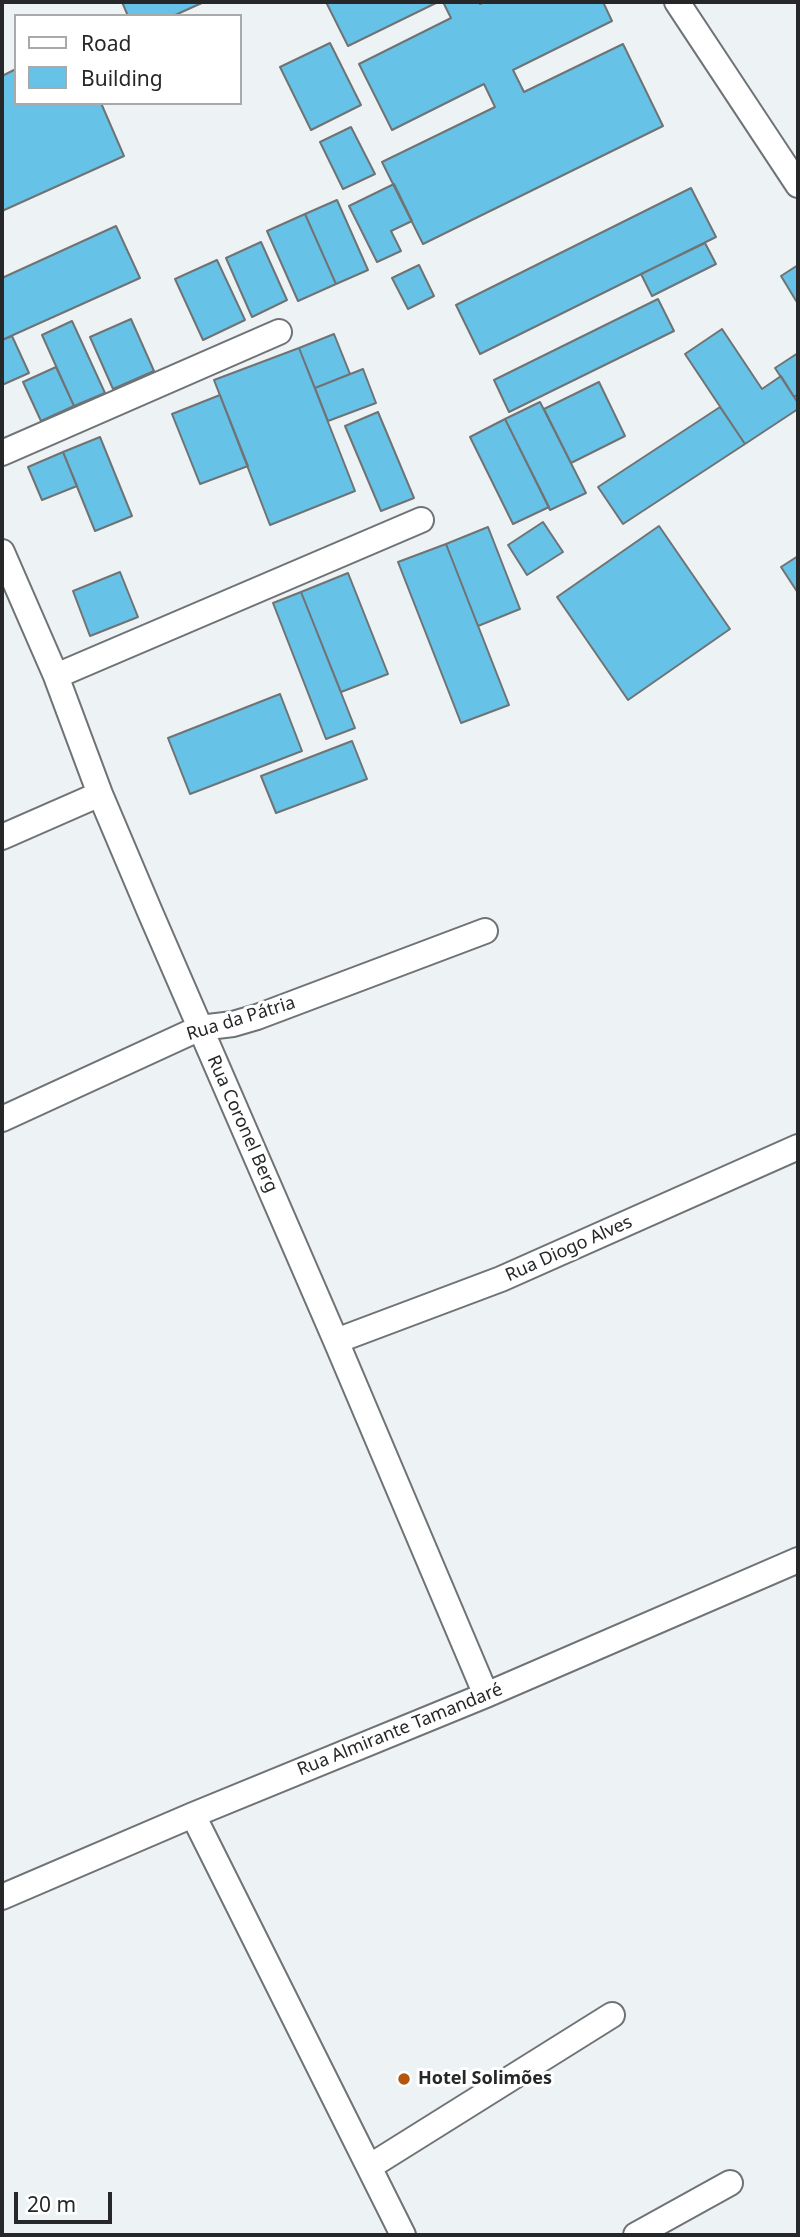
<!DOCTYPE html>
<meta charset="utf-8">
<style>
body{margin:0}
#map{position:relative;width:800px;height:2237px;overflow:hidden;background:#edf2f4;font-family:"Noto Sans",sans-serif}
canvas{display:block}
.frame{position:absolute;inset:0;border:4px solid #252728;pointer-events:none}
.legend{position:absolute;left:14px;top:14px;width:228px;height:91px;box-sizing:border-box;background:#fff;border:2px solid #a8a9a9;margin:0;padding:9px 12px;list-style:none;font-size:21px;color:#252728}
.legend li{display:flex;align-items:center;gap:14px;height:35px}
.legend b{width:35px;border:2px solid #a8a9a9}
.scale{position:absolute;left:14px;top:2192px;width:98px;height:32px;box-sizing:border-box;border:4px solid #252728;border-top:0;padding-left:9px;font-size:21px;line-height:24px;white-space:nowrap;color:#252728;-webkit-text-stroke:5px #fff;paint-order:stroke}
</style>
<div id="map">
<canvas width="800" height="2237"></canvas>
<div class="frame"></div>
<ul class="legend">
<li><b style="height:9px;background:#fff"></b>Road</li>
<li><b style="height:19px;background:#67c2e7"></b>Building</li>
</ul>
<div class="scale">20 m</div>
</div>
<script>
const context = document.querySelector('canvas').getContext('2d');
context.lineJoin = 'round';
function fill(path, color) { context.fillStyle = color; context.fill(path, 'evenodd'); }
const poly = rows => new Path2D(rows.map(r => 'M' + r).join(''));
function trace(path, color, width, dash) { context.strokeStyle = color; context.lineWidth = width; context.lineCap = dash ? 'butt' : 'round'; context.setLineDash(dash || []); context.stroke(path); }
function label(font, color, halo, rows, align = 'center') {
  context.font = font + ' "Noto Sans",sans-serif'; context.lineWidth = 6; context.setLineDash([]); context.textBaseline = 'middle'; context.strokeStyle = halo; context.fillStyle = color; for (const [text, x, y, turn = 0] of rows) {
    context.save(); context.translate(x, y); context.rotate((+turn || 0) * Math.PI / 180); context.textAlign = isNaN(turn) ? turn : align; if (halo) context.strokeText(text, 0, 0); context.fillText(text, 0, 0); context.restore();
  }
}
const building = poly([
 [122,2,204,2,173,16,128,16,122,2],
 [326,2,438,2,348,46,326,2],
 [443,2,479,2,480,4,484,2,603,2,612,21,513,70,524,92,623,44,663,126,423,244,382,162,495,107,484,84,392,130,359,64,451,18,443,2],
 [330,43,361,105,311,130,280,67,330,43],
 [16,69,16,103,101,103,124,156,2,211,2,76,16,69],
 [351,127,375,174,343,189,320,142,351,127],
 [394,184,412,221,391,231,401,251,377,262,349,206,394,184],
 [691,188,716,237,480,354,456,305,691,188],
 [337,200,368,270,336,284,305,214,337,200],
 [305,214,336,284,298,301,267,231,305,214],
 [116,226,140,278,2,340,2,278,116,226],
 [261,242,287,300,252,317,226,258,261,242],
 [705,243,716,264,652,296,641,274,705,243],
 [217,260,245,320,203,340,175,279,217,260],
 [419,265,434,296,408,309,392,278,419,265],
 [798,265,798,304,781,276,798,265],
 [658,299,674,331,509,412,494,380,658,299],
 [131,319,154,371,113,389,90,337,131,319],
 [72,321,105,393,74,406,42,335,72,321],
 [722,329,762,389,781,376,798,403,798,409,745,444,685,354,722,329],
 [334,334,350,374,315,388,299,348,334,334],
 [12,336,29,373,2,385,2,340,12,336],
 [299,348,355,491,270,525,214,380,299,348],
 [798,353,798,394,794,397,775,368,798,353],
 [56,367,74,406,41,421,23,382,56,367],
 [363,369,376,403,328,421,315,388,363,369],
 [599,382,625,436,571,463,544,409,599,382],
 [220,395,248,466,200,484,172,414,220,395],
 [540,402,586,493,550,510,505,419,540,402],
 [720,407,745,444,623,524,598,487,720,407],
 [378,412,414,498,381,511,345,426,378,412],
 [505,419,549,507,513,524,470,437,505,419],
 [100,437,132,516,95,531,63,452,100,437],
 [63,452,77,486,42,500,28,467,63,452],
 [543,522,563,552,527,575,508,545,543,522],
 [659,526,730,629,628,700,557,597,659,526],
 [488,527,520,609,478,626,446,544,488,527],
 [446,544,509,705,461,723,398,562,446,544],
 [798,556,798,593,781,567,798,556],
 [120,572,138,617,90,636,73,591,120,572],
 [348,573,388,674,341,692,301,592,348,573],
 [301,592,355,728,326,739,273,603,301,592],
 [280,694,302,751,190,794,168,738,280,694],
 [352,741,367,779,276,813,261,776,352,741]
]);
fill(building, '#67c2e7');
trace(building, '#6f7374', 2);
const minor = poly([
 [677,2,798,185],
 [2,453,279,332],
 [2,552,56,676,100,794,150,912,336,1341,486,1695],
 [56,676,421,520],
 [2,837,100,794],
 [2,1119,200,1028,233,1024,257,1017,485,931],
 [336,1341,501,1279,798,1147],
 [193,1815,403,2235],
 [2,1897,193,1815,486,1695,798,1560],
 [369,2167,612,2015],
 [636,2235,730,2183]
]);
trace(minor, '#6f7375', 28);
trace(minor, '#fff', 24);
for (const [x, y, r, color] of [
 [404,2079,7,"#b5560e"]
]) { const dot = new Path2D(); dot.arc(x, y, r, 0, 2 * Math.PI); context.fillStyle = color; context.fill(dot); trace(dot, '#fff', 2.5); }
label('18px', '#252728', '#fff', [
 ["Rua da Pátria",241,1019,-17],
 ["Rua Coronel Berg",242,1124,66],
 ["Rua Diogo Alves",569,1249,-24],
 ["Rua Almirante Tamandaré",400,1730,-22]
]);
label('bold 18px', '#252728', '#fff', [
 ["Hotel Solimões",418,2079]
], 'left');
</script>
